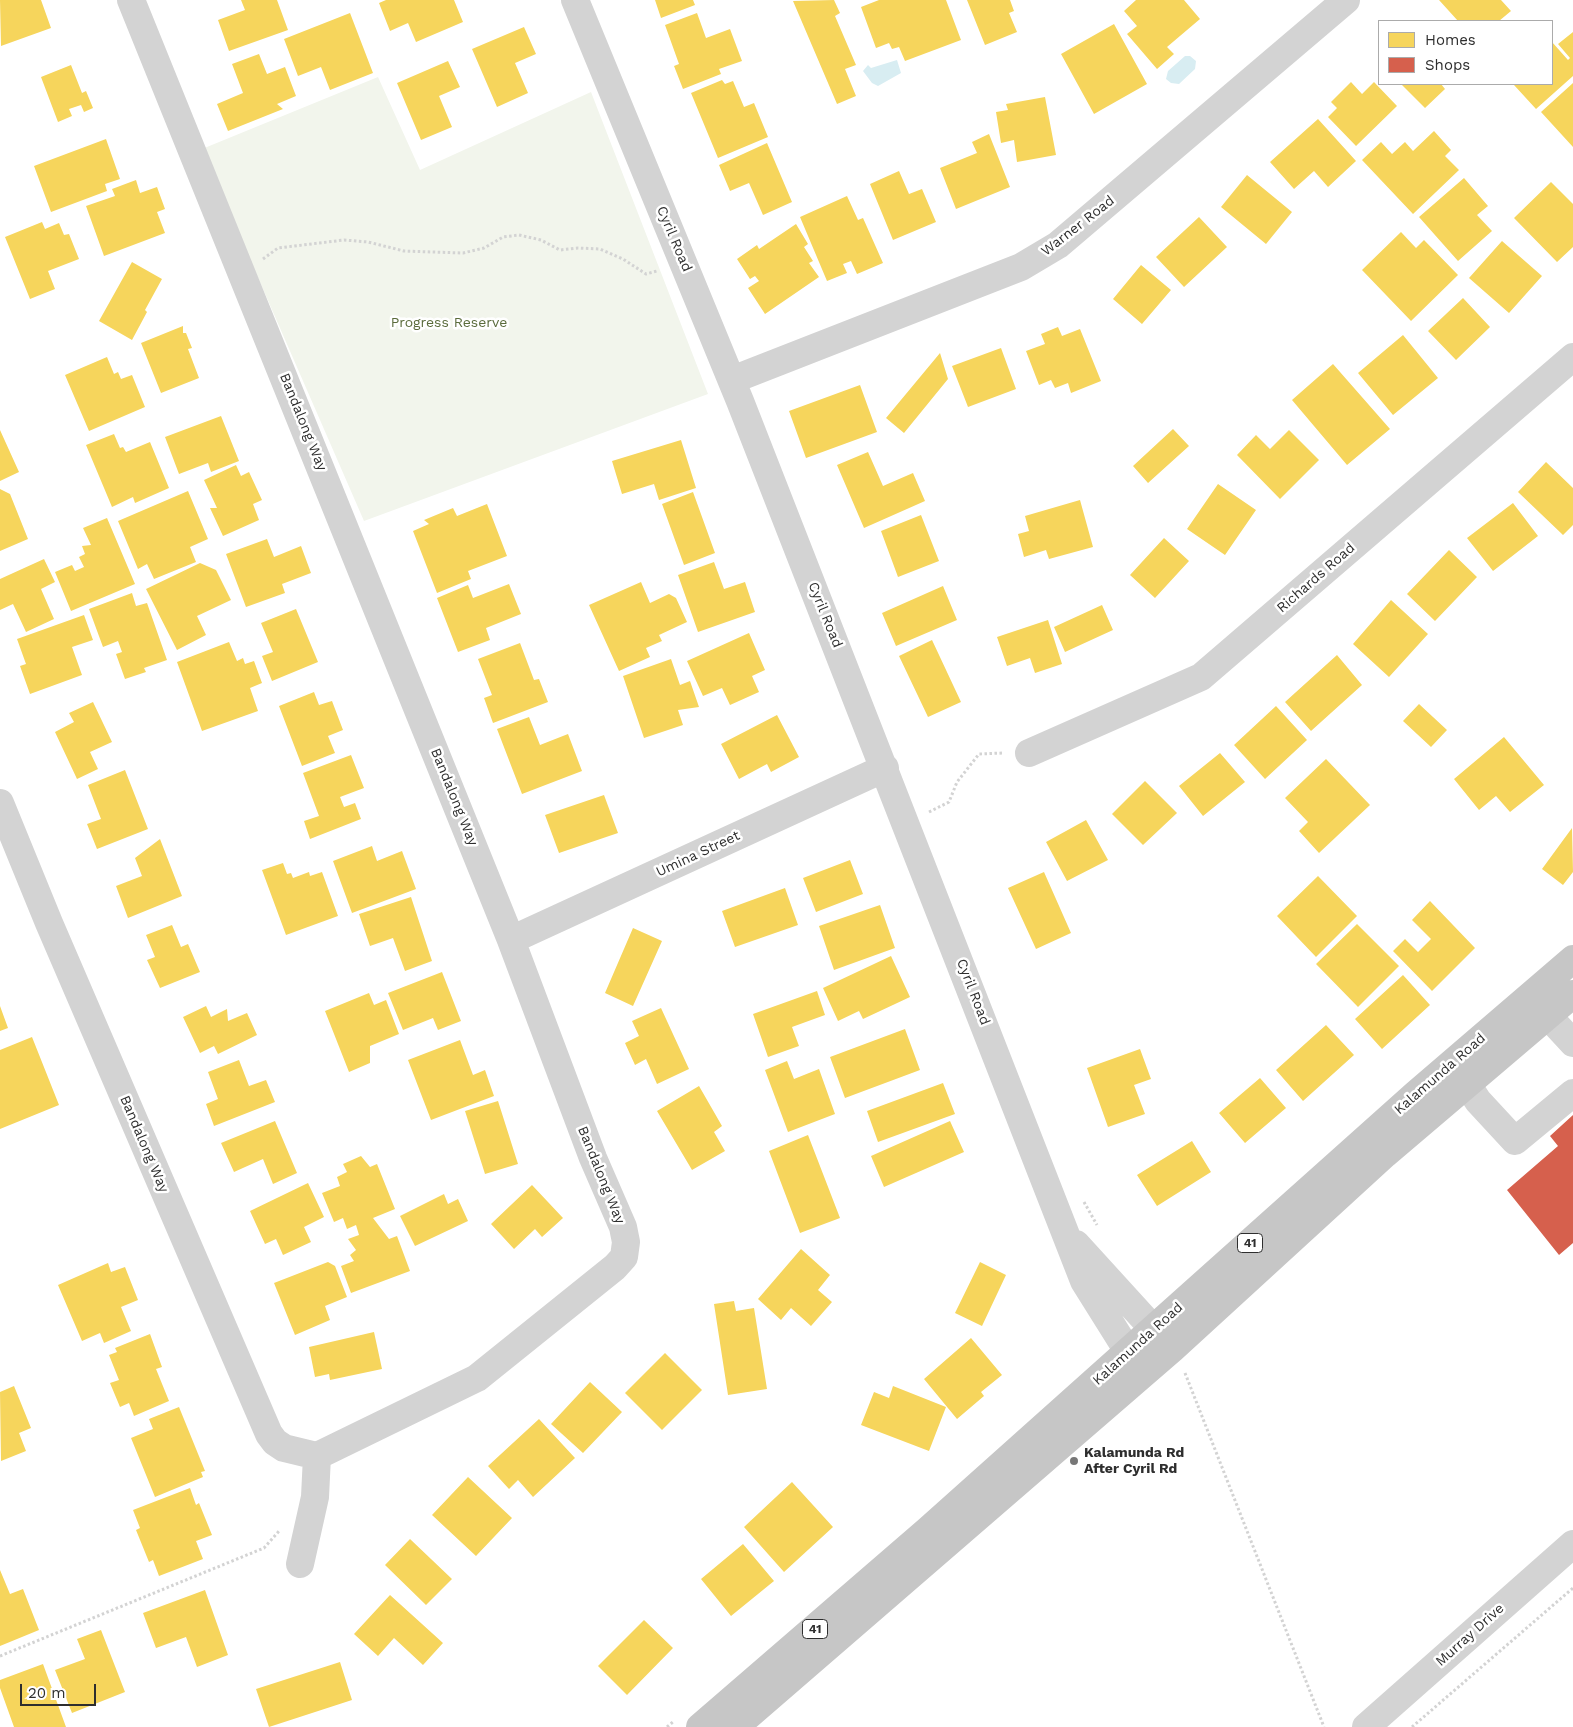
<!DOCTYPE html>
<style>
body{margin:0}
#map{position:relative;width:1573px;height:1727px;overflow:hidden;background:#fff;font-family:"Work Sans",sans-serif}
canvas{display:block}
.legend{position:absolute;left:1378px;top:20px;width:175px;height:65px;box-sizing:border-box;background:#fff;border:1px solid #ababab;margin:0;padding:6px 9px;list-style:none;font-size:15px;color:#2e2e2e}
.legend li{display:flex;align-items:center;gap:10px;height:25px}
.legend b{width:25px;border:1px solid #ababab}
.scale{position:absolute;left:20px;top:1684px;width:76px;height:22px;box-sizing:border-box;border:2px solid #2e2e2e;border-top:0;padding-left:6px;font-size:15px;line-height:18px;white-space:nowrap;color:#2e2e2e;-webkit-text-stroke:4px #fff;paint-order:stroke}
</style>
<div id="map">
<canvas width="1573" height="1727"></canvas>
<ul class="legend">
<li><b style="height:14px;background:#f6d55c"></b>Homes</li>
<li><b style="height:14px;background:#d6604d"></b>Shops</li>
</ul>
<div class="scale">20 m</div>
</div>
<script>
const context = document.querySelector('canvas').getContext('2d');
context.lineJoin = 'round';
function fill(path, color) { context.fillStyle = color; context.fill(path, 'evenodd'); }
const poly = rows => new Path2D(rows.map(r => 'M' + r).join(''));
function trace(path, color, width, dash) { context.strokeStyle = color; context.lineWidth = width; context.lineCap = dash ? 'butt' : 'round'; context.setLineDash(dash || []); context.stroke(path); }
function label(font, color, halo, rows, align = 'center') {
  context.font = font + ' "Work Sans",sans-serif'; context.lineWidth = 5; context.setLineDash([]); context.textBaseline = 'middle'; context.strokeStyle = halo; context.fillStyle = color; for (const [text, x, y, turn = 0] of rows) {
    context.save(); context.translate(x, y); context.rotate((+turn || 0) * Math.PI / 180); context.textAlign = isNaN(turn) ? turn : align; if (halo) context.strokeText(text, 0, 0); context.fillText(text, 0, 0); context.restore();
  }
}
fill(poly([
 [378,77,420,170,591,92,708,394,364,521,202,149]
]), '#f2f5ec');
fill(poly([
 [1185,56,1190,56,1196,61,1195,69,1179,84,1171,83,1166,79,1168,71],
 [897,60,901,73,878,86,872,83,863,71,868,65,871,68]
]), '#d8edf2');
fill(poly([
 [0,0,41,0,51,28,1,46],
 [241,0,277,0,288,30,229,51,218,20,245,10],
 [386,0,454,0,463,22,416,42,408,23,390,31,379,3],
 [655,0,693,0,695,5,661,18],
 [834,0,840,13,835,16,856,65,845,69,856,96,837,104,793,1],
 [879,0,946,0,961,40,905,61,899,47,892,49,889,43,876,48,861,7],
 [967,0,1010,0,1014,11,1009,13,1017,32,985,45],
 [1136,0,1184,0,1200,19,1167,47,1174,54,1157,69,1127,34,1137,26,1124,11],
 [1439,0,1501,0,1511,11,1499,21,1458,21],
 [350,13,373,73,330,90,321,67,298,76,284,39],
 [697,13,706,38,730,29,742,61,719,69,721,74,683,89,674,66,679,64,665,25],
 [1114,24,1147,84,1094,114,1061,54],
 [524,27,536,54,515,63,528,93,497,107,472,49],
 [1573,32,1573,76,1536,109,1514,85,1552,84,1552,42,1568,60,1570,58,1558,44],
 [259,54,267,74,285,67,296,96,277,104,283,109,228,131,217,104,243,93,232,64],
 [448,61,460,87,439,96,452,127,421,140,397,83],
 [71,65,82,93,86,91,93,108,84,112,81,105,69,109,72,116,58,122,41,77],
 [722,80,725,84,733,81,744,107,754,103,768,137,718,158,691,93],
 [1351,82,1362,94,1374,82,1397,106,1356,146,1328,117,1337,108,1331,102],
 [1573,83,1573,147,1541,112],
 [1401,84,1441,84,1445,89,1425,108],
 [1045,97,1056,155,1017,162,1014,140,1001,143,996,112,1008,110,1006,104],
 [1318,119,1356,161,1328,187,1314,171,1294,189,1270,162],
 [1434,131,1451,150,1445,156,1459,170,1413,214,1362,160,1381,142,1392,154,1405,142,1413,151],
 [989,134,1010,187,956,209,940,168,977,153,972,142],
 [106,139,120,179,105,184,107,191,51,212,34,166],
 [767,143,792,202,763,215,749,183,730,191,719,165],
 [899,171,909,194,922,189,936,222,893,240,870,184],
 [1247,175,1292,212,1266,244,1221,207],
 [1464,178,1488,206,1477,215,1492,231,1458,261,1419,217],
 [136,180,140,193,157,187,165,209,157,212,165,233,104,256,86,206,115,196,112,189],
 [1551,182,1573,204,1573,247,1557,262,1514,218],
 [847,196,858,220,863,218,883,263,857,274,851,261,843,264,847,273,827,281,800,217],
 [1199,217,1227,247,1184,287,1156,257],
 [42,222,45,229,59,223,64,235,69,234,79,259,48,271,55,289,30,299,5,237],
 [796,224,808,244,804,247,813,261,809,263,819,277,765,314,748,288,759,281,755,276,750,279,737,259,757,245,759,249],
 [1401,232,1416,248,1424,240,1458,275,1411,321,1362,270],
 [1502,241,1542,276,1509,313,1469,278],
 [132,262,162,279,145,310,147,312,132,340,99,321],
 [1141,265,1171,290,1142,324,1113,299],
 [1463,298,1490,327,1456,360,1428,331],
 [183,326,183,333,186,333,192,348,188,349,199,378,161,393,141,343],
 [1058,327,1062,336,1080,329,1101,381,1071,393,1068,383,1055,388,1051,380,1039,385,1026,351,1045,344,1041,334],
 [1403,335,1438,378,1393,415,1358,373],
 [1001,348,1016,389,968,407,952,366],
 [940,353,948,379,904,433,886,418],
 [107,357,114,374,118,372,121,379,132,375,145,407,89,431,65,375],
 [1333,364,1390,429,1347,465,1292,400],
 [860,385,877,432,806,458,789,411],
 [221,416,239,461,211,472,208,463,179,474,165,437],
 [1173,429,1189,446,1148,483,1133,466],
 [0,430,19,472,0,481],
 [1289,430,1319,460,1280,499,1237,455,1256,435,1270,449],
 [114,434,120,448,123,447,126,452,150,442,169,488,135,503,133,497,112,507,86,445],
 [681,440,696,488,659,500,654,484,622,494,612,461],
 [868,452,883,486,913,473,925,501,864,528,837,465],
 [1546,462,1573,488,1573,525,1563,535,1518,492],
 [236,465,241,476,249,472,262,500,253,504,259,520,223,536,210,508,217,508,204,480],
 [1218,484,1256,510,1225,555,1187,529],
 [0,489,10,494,28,539,0,551],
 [188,491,208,539,190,547,196,562,154,579,147,564,138,569,118,521],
 [693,492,715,553,684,565,662,504],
 [1080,500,1093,547,1049,559,1046,550,1024,557,1018,534,1029,531,1025,516],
 [1513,503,1538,536,1493,571,1467,538],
 [487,504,507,556,468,571,471,579,437,593,413,531,429,524,424,520,453,508,457,516],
 [921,515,939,561,898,577,881,531],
 [107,518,135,584,71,611,55,572,72,565,75,571,84,567,79,557,85,554,82,546,91,545,83,528],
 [1164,538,1189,561,1155,598,1130,575],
 [267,539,274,557,301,546,311,573,282,584,285,593,246,607,226,554],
 [1449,550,1477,577,1435,621,1407,594],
 [44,559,55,582,41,589,54,619,26,632,13,604,0,610,0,579],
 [714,562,724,589,745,582,755,612,698,632,678,575],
 [200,563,216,570,231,600,197,616,206,635,177,650,146,589],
 [641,582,650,603,669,594,676,598,687,622,659,635,662,641,646,648,650,657,619,671,589,605],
 [509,584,521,614,486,628,490,640,458,652,437,598,468,585,473,598],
 [943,586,957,620,896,646,882,613],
 [132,593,136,606,147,603,167,660,144,668,146,672,125,679,116,654,122,652,118,641,103,647,89,609],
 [1391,600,1428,634,1389,677,1353,644],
 [1102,605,1113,630,1065,652,1054,627],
 [296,609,318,662,272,681,262,656,273,652,261,623],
 [84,615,93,640,72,647,82,675,30,694,20,666,26,664,17,639],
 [1048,620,1062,664,1035,673,1030,658,1007,666,997,637],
 [749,633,765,670,752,676,759,692,730,705,722,688,703,696,687,661],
 [932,640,961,702,928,717,899,656],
 [229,642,237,661,243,658,245,664,254,661,262,683,250,688,258,711,202,731,177,662],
 [520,643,534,680,539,679,548,702,493,723,484,698,492,695,478,659],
 [1337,655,1362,685,1311,731,1285,702],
 [671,659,680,685,690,681,699,707,678,710,683,725,644,738,623,676],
 [314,692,319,705,332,701,343,730,328,736,335,753,302,766,279,706],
 [93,702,112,742,90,752,98,769,77,779,55,732,74,722,69,713],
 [1419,704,1447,730,1431,747,1403,721],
 [1276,706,1307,740,1265,779,1234,745],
 [777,715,799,757,771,772,767,764,739,779,721,744],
 [529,717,540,745,568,734,582,771,522,794,497,729],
 [1504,737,1544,785,1510,812,1496,796,1479,810,1454,779],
 [1220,753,1245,782,1203,816,1179,786],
 [351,755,364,788,340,797,344,807,355,803,361,819,310,839,304,821,319,816,303,773],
 [1326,759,1370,805,1319,853,1299,831,1308,822,1285,798],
 [125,770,148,829,97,849,87,824,101,819,88,785],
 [1145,781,1177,813,1143,845,1112,814],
 [604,795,618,833,559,853,545,815],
 [1086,820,1108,860,1067,881,1046,842],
 [1572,828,1573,872,1563,885,1542,869],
 [160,839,182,896,128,918,116,886,142,876,135,858],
 [372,846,377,861,402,851,416,889,352,913,333,861],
 [850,860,863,894,816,912,803,878],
 [283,863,287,874,291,873,293,878,309,872,310,876,322,872,338,916,286,935,262,870],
 [1044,872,1071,933,1036,949,1008,888],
 [1318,876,1357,916,1316,957,1277,916],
 [785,888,798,925,735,947,722,911],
 [411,897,432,961,405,971,393,938,370,946,359,914],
 [1430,901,1475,948,1432,991,1393,951,1405,939,1418,952,1431,939,1412,920],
 [880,905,895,948,834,970,819,926],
 [1357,924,1399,966,1358,1007,1316,964],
 [172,925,181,947,188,944,200,972,160,988,147,960,155,957,146,935],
 [633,928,662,941,633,1006,605,993],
 [891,956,910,997,863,1019,859,1011,838,1021,823,988],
 [442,972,461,1021,438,1030,433,1018,403,1030,388,993],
 [1403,975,1430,1005,1382,1049,1355,1019],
 [817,991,825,1015,792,1027,799,1046,768,1057,753,1014],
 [369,993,374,1005,386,1000,399,1034,370,1046,370,1063,349,1072,325,1011],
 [0,1006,8,1028,0,1031],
 [206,1006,211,1017,227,1009,228,1021,247,1013,257,1035,218,1054,214,1046,200,1053,183,1017],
 [661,1008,689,1069,657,1084,646,1059,635,1065,625,1043,639,1036,632,1021],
 [1326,1025,1354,1055,1303,1101,1276,1070],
 [905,1029,920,1070,845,1098,830,1057],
 [32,1037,59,1105,0,1129,0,1050],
 [460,1040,473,1075,485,1070,494,1096,431,1120,408,1060],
 [1140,1049,1151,1079,1134,1085,1145,1114,1108,1127,1087,1068],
 [239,1060,249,1086,266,1080,275,1102,214,1126,206,1104,218,1099,208,1072],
 [787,1061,794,1079,819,1069,835,1114,788,1132,765,1070],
 [1260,1078,1286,1108,1245,1143,1219,1113],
 [943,1083,955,1114,878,1142,867,1111],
 [699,1086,722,1126,714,1132,725,1151,692,1170,657,1111],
 [498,1101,518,1164,485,1174,465,1111],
 [275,1121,297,1173,273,1184,263,1159,234,1172,221,1143],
 [950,1121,964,1152,884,1187,871,1156],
 [808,1135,840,1218,800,1233,769,1151],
 [1192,1141,1211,1172,1157,1206,1137,1175],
 [361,1156,370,1167,377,1164,395,1209,373,1218,389,1239,397,1236,410,1271,351,1293,341,1266,354,1261,350,1255,356,1250,348,1239,359,1235,356,1225,347,1229,343,1218,334,1222,322,1193,340,1186,337,1177,347,1172,343,1164],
 [308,1183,324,1217,304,1227,311,1242,283,1255,276,1239,265,1244,250,1211],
 [532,1185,563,1218,542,1237,535,1229,514,1249,491,1224],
 [444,1194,448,1204,458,1199,468,1221,415,1246,400,1216],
 [801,1249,830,1275,818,1290,832,1302,811,1326,791,1308,781,1320,758,1299],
 [328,1262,335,1266,347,1297,325,1306,330,1320,295,1335,274,1283],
 [980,1262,1006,1275,982,1326,955,1313],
 [108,1263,111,1272,125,1267,138,1300,121,1307,131,1331,104,1343,100,1333,82,1341,58,1285],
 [734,1301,736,1311,754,1308,767,1389,728,1395,714,1304],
 [374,1332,382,1369,330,1380,329,1374,315,1377,309,1347],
 [150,1334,162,1367,156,1369,169,1401,134,1416,129,1403,120,1407,110,1383,119,1380,109,1355,117,1352,115,1348],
 [971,1338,1002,1375,981,1392,984,1396,957,1419,924,1379],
 [665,1353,702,1390,662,1430,625,1393],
 [590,1382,622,1412,583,1453,551,1424],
 [14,1386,31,1428,19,1433,26,1451,1,1461,0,1392],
 [893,1386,946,1407,929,1451,861,1425,874,1392,889,1398],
 [179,1407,205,1471,201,1472,203,1477,155,1497,131,1438,153,1429,149,1419],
 [539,1419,575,1458,533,1497,518,1480,509,1489,488,1466],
 [468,1477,512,1518,476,1556,432,1515],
 [792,1482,833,1527,784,1572,744,1527],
 [190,1488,196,1505,199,1503,212,1535,196,1541,203,1559,159,1576,153,1560,149,1562,136,1530,140,1528,133,1510],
 [410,1539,452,1579,426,1605,385,1565],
 [743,1544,774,1581,731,1616,701,1579],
 [0,1570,10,1594,23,1589,39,1630,0,1646],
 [205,1590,228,1655,197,1667,186,1637,156,1648,143,1613],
 [390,1595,443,1643,423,1665,394,1638,378,1656,354,1634],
 [644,1620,673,1648,627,1695,598,1666],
 [101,1630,125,1692,72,1713,55,1670,85,1659,77,1639],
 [340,1662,352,1700,269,1727,256,1689],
 [43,1664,66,1727,14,1727,0,1688,0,1680]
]), '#f6d55c');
fill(poly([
 [1573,1115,1573,1243,1559,1255,1507,1190,1558,1146,1550,1136]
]), '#d6604d');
trace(poly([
 [263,259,278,248,344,240,368,242,404,251,463,253,484,248,503,237,519,235,541,240,560,250,578,248,600,249,623,259,646,274,657,271],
 [929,812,949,802,957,782,979,754,1003,753],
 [1084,1202,1097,1225],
 [1185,1373,1324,1727],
 [0,1656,264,1548,280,1530],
 [667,1727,674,1721],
 [1412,1727,1573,1588]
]), '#d3d3d3', 3, [2.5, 2.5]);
trace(poly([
 [575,0,740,401,1084,1281,1141,1372],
 [732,380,1021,267,1058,245,1346,0],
 [1029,753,1201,677,1573,357],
 [0,803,49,923,269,1434,275,1442,284,1448,317,1456,477,1378,615,1267,624,1257,626,1242,623,1227,593,1158,511,940,131,0],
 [511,940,885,768],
 [1548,1016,1573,1043],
 [1467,1084,1478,1101,1515,1141,1573,1093],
 [1076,1244,1168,1345],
 [300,1564,315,1497,317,1456],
 [1366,1727,1573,1544]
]), '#d3d3d3', 28);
trace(poly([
 [700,1727,928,1530,1416,1094,1573,959],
 [735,1727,1172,1349,1385,1154,1573,994]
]), '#c6c6c6', 28);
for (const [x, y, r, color] of [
 [1074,1461,5,"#777"]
]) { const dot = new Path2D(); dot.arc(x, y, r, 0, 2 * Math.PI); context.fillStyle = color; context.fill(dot); trace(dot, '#fff', 2); }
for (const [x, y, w] of [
 [1250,1243,25],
 [815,1629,25]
]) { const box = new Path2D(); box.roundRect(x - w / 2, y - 9.5, w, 19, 4); context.fillStyle = '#fff'; context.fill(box); trace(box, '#2e2e2e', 1); }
label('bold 12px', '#2e2e2e', null, [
 ["41",1250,1243],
 ["41",815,1629]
]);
label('14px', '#2e2e2e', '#fff', [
 ["Warner Road",1078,226,-38],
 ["Cyril Road",674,239,67],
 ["Bandalong Way",303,422,68],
 ["Richards Road",1316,578,-41],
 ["Cyril Road",825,615,68],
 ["Bandalong Way",454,797,68],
 ["Umina Street",698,854,-25],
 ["Cyril Road",973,992,69],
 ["Kalamunda Road",1440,1074,-41],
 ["Bandalong Way",144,1144,67],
 ["Bandalong Way",601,1175,68],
 ["Kalamunda Road",1138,1344,-42],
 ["Murray Drive",1470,1635,-42]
]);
label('14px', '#5a6b3b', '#fff', [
 ["Progress Reserve",449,323]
]);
label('bold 14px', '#2e2e2e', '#fff', [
 ["Kalamunda Rd",1084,1453],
 ["After Cyril Rd",1084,1469]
], 'left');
</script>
